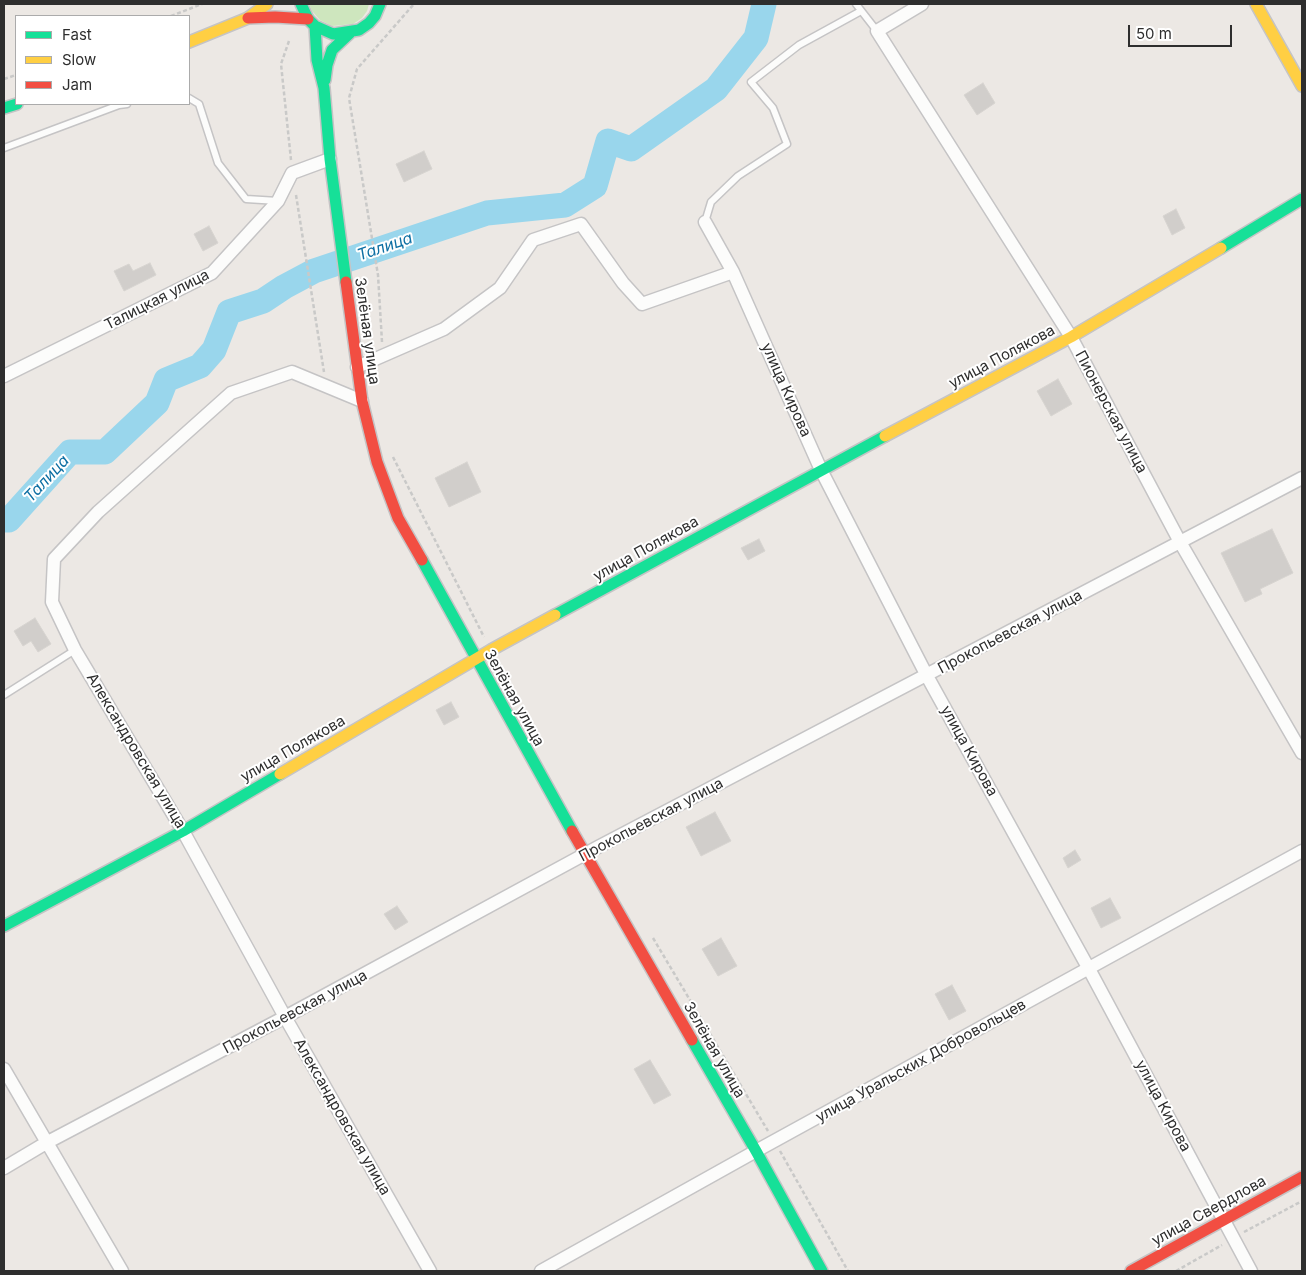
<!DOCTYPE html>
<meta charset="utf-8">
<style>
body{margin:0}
#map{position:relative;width:1306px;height:1275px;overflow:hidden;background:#ece8e4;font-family:Inter,sans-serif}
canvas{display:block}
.frame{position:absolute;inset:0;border:5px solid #2e2e2e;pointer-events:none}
.legend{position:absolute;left:15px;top:15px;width:175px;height:90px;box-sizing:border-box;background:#fff;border:1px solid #ababab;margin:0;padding:6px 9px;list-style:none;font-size:15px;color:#2e2e2e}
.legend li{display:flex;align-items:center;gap:10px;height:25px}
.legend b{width:25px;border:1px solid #ababab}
.scale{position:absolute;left:1128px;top:25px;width:104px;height:22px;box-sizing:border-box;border:2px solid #2e2e2e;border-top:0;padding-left:6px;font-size:15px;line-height:18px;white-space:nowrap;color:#2e2e2e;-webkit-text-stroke:4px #fff;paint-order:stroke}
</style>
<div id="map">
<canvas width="1306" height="1275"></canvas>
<div class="frame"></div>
<ul class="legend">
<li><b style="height:6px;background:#16e098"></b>Fast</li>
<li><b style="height:6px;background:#ffcf43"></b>Slow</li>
<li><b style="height:6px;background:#f24e42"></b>Jam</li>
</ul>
<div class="scale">50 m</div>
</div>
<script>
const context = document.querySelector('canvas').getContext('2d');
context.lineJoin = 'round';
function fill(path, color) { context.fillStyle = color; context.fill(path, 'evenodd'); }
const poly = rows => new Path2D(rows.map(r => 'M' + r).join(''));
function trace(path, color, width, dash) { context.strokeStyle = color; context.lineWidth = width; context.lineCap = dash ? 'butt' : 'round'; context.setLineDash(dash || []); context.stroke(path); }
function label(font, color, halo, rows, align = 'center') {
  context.font = font + ' Inter,sans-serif'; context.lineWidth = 4; context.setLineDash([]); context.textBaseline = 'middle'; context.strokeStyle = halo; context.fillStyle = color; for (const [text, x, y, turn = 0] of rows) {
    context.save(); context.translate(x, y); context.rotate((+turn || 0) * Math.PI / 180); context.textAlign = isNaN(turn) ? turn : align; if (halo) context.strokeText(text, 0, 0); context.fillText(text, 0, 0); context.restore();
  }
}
fill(poly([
 [309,4,369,4,367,11,362,18,353,24,332,26,320,20,312,11]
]), '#cee6be');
trace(poly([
 [4,520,9,520,70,452,105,452,157,403,166,380,200,366,214,350,229,312,263,301,284,287,314,271,487,213,565,205,595,186,608,141,631,149,716,89,756,38,764,4]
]), '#99d6ec', 25);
const building = poly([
 [983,83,995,103,977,115,964,95,983,83],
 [424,151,432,169,404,182,396,164,424,151],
 [1176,209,1185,228,1172,235,1163,216,1176,209],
 [209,226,218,243,203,251,194,234,209,226],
 [150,263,156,275,124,291,114,271,129,264,133,271,150,263],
 [1058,379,1072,404,1051,416,1037,391,1058,379],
 [467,462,481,492,449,507,435,478,467,462],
 [1272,529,1293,573,1260,589,1262,594,1245,602,1221,553,1272,529],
 [759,539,765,551,748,560,741,548,759,539],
 [35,618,51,644,38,652,31,641,23,646,14,631,35,618],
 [451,702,459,717,444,725,436,710,451,702],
 [715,812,731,841,701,856,686,827,715,812],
 [1075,850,1081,860,1068,868,1063,858,1075,850],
 [1110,898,1121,918,1101,928,1091,908,1110,898],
 [397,906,408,922,395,930,384,914,397,906],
 [721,938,737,966,718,976,702,949,721,938],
 [952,985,966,1011,949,1020,935,994,952,985],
 [650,1060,671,1095,654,1104,634,1069,650,1060]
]);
fill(building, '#d1cecb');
trace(building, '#d7d4d0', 1);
const lane = poly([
 [856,4,877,31],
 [189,98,199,104,218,163,246,199,278,201],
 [4,148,119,105,127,104],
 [705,222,711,202,738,176,787,144,773,108,751,82,799,45,861,11],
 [4,695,75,650]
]);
const street = poly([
 [922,4,877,31,1071,337,1180,542,1302,753],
 [705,222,733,272,821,470,927,676,1089,969,1251,1271],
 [357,367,444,329,500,288,533,240,581,224,623,283,642,304,733,272],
 [4,376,212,273,278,201,292,173,330,159],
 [362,401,292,372,231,393,98,512,54,559,52,602,75,650,183,831,285,1017,430,1271],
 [4,1069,122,1271],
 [4,1168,46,1143,285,1017,598,847,1302,478],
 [541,1271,756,1151,1302,851]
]);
const fast = poly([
 [301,4,308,19,315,26,333,34,359,30,369,23,375,16,380,4],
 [315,26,317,60,324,88,330,159,346,282],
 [325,80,327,65,332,50,350,33],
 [4,108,17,104],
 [1221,248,1302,199],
 [422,560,572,831],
 [555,615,885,436],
 [4,926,183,831,280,774],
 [692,1040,756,1151,822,1271]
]);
const slow = poly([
 [1256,4,1302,86],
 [189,42,248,18,267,4],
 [885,436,1071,337,1221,248],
 [280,774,491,650,555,615]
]);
const jam = poly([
 [248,18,275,17,308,19],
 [346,282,362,401,377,462,398,518,422,560],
 [572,831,692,1040],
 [1131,1271,1302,1177]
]);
trace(lane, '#c5c4c5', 9);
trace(street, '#c5c4c5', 15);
trace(fast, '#c5c4c5', 14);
trace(slow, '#c5c4c5', 14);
trace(jam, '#c5c4c5', 14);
trace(poly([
 [171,16,202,4],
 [289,41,281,64,291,160],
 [4,79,16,75],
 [296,195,324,372],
 [382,342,378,275,349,98,357,69,414,4],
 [393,457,484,637],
 [499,664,516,696],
 [653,938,768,1131],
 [780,1151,848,1271],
 [1244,1232,1302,1201],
 [1176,1271,1222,1245]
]), '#c9c9c8', 2.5, [4, 2.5]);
trace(lane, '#fcfcfb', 6);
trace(street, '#fcfcfb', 12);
trace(fast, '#16e098', 11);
trace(slow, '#ffcf43', 11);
trace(jam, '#f24e42', 11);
label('15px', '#2e2e2e', '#fff', [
 ["Талицкая улица",157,300,-27],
 ["Зелёная улица",367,331,82],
 ["улица Полякова",1002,357,-28],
 ["улица Кирова",786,390,66],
 ["Пионерская улица",1111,412,62],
 ["улица Полякова",646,549,-29],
 ["Прокопьевская улица",1010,632,-28],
 ["Зелёная улица",514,698,61],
 ["улица Полякова",293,749,-30],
 ["Александровская улица",136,751,59],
 ["улица Кирова",969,751,61],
 ["Прокопьевская улица",651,820,-28],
 ["Прокопьевская улица",295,1012,-28],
 ["Зелёная улица",714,1050,60],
 ["улица Уральских Добровольцев",921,1061,-29],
 ["улица Кирова",1163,1106,62],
 ["Александровская улица",342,1117,60],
 ["улица Свердлова",1209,1211,-29]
]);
label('italic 16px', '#0d6fa3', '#fff', [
 ["Талица",385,247,-19],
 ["Талица",47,479,-47]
]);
</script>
